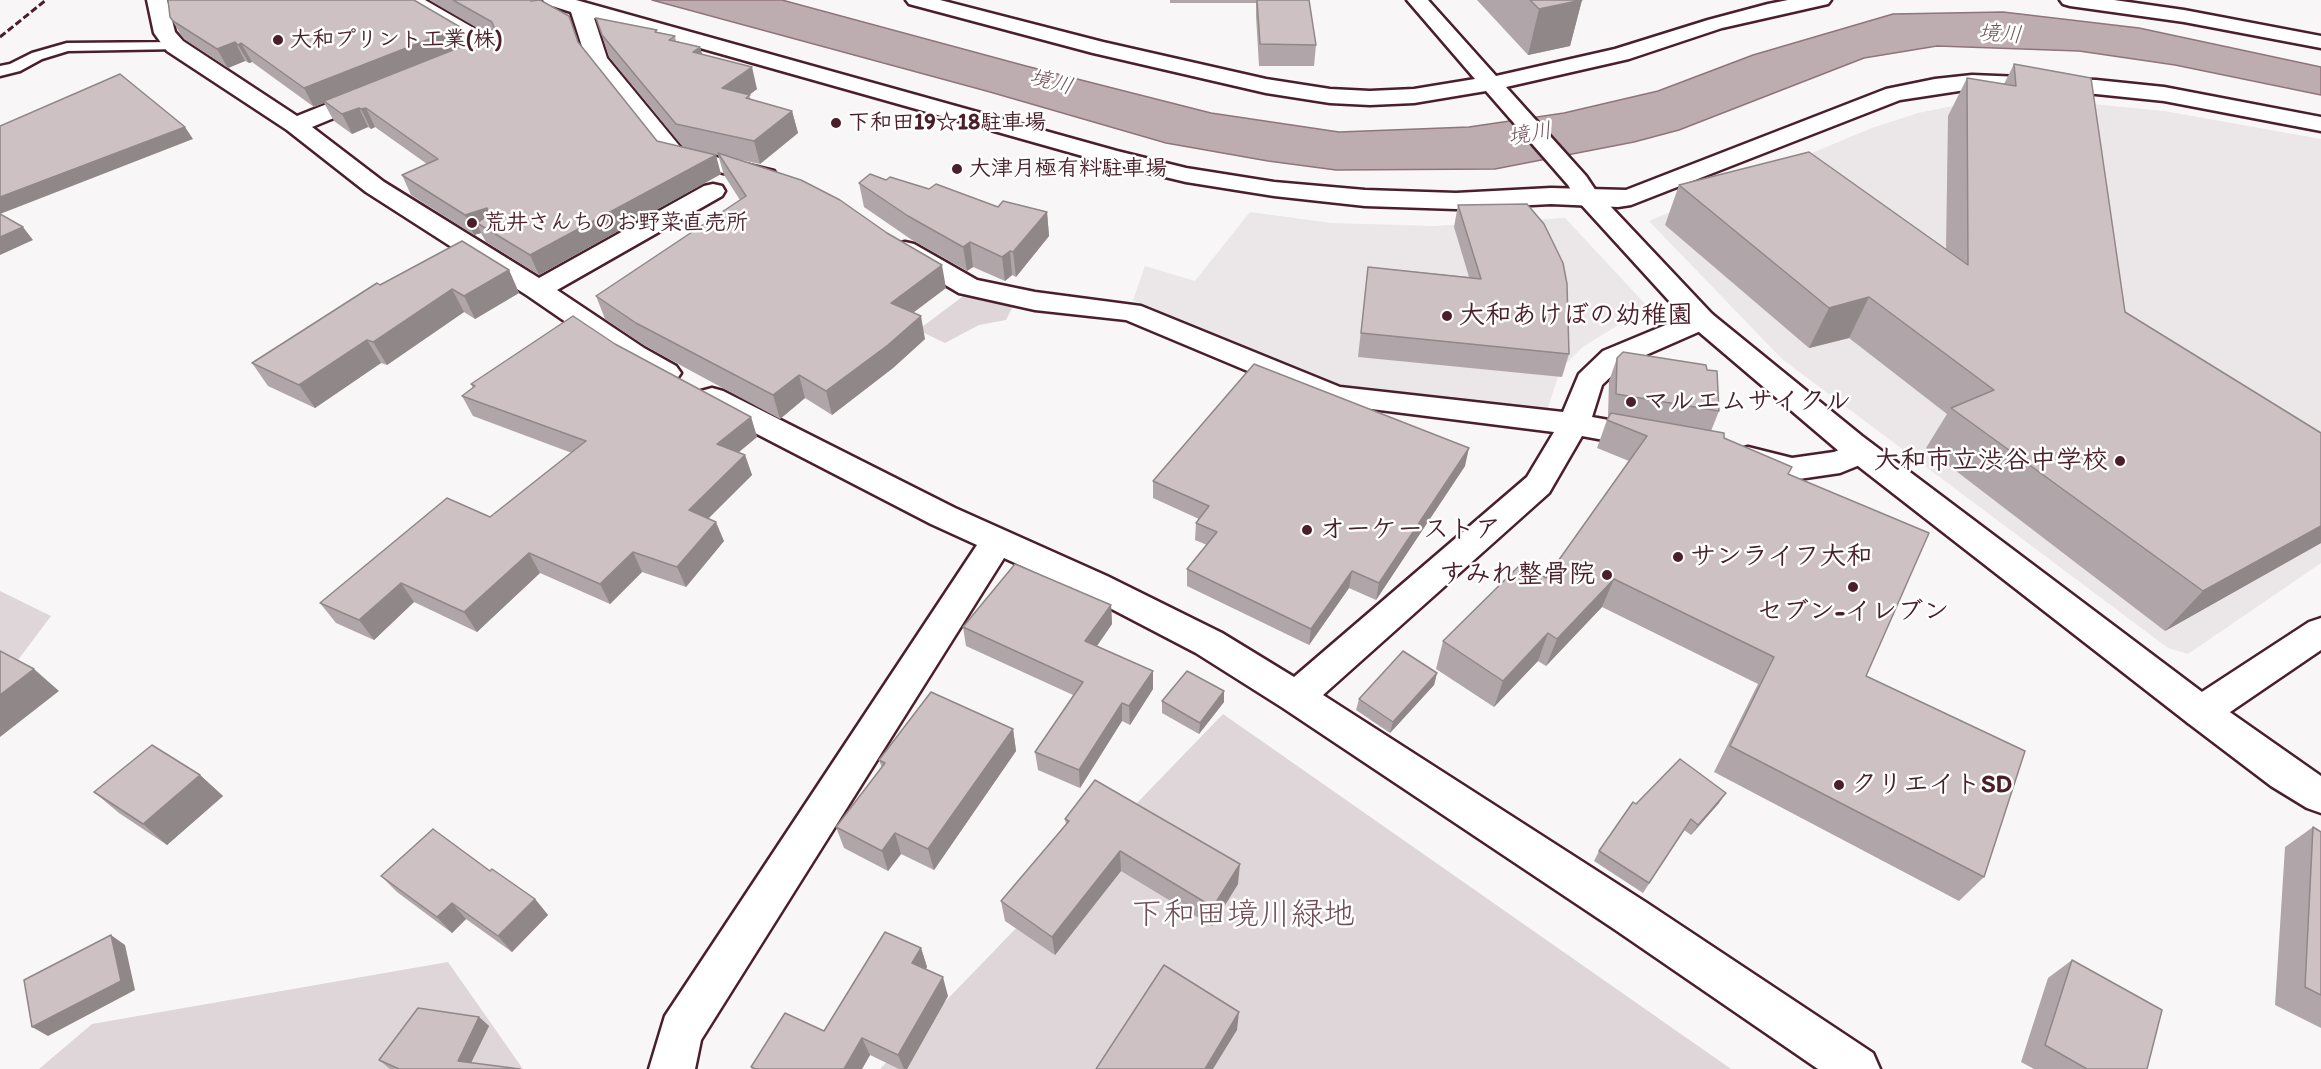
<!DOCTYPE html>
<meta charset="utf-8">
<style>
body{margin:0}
canvas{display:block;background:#f8f6f7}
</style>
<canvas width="2321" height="1069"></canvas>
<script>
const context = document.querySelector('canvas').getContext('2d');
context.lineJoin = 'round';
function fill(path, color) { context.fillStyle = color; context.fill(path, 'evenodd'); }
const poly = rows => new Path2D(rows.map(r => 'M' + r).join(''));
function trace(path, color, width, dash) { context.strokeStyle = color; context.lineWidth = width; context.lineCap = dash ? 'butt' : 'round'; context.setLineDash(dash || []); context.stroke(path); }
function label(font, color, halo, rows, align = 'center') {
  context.font = font + ' Itim,"Klee One",sans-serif'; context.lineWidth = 5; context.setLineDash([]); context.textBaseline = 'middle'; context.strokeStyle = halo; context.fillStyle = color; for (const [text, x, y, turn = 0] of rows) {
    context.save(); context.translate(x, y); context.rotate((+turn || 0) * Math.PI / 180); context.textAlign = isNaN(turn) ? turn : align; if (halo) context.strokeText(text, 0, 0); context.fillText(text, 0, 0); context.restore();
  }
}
fill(poly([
 [1993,98,2061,101,2164,111,2321,139,2321,563,2188,654,2168,648,1782,359,1649,221,1872,128,1918,113],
 [1250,212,1331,223,1434,226,1565,218,1648,307,1584,346,1561,368,1547,410,1341,387,1133,300,1145,266,1195,281]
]), '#ebe6e8');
fill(poly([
 [966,294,1013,306,1006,320,979,325,945,343,918,330],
 [0,591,51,616,0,684],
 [1223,714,1731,1069,880,1069],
 [448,962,523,1069,39,1069,92,1024]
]), '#ded6d9');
const water = poly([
 [652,0,782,0,1026,66,1211,113,1339,132,1469,127,1564,113,1658,91,1753,55,1893,14,2003,12,2139,28,2321,67,2321,95,2175,65,2079,51,1937,46,1864,58,1679,130,1634,142,1495,169,1336,170,1268,161,1166,143,990,92,652,0]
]);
fill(water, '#bdadb0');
trace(water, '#8f747b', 1.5);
const service = poly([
 [175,42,180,43,182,46,180,49,68,51,42,59,20,71,0,76,0,66,10,64,32,53,67,43,175,42]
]);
const minor = poly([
 [147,0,167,0,175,32,183,41,297,116,364,89,372,87,380,89,383,94,380,99,312,127,384,182,539,278,704,186,713,184,722,186,725,191,722,196,557,290,644,348,676,366,681,373,676,380,666,383,656,380,624,362,528,296,366,192,287,130,167,51,154,33,147,0],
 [400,0,425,0,498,42,501,47,498,52,469,64,461,66,453,64,450,59,453,54,473,46,403,4,400,0],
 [543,0,576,0,1117,151,1186,168,1274,182,1365,190,1456,193,1551,188,1626,190,1886,89,1935,79,1972,75,2096,80,2164,87,2321,117,2321,131,2164,101,2096,94,1972,89,1900,100,1631,205,1618,207,1551,204,1456,209,1365,206,1274,196,1186,182,1111,164,594,18,607,58,682,149,774,171,777,176,774,181,765,183,665,159,586,59,571,12,546,4,543,0],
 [905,242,914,244,977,280,1035,292,1141,306,1340,387,1563,412,1579,374,1603,351,1692,314,1702,311,1712,314,1716,320,1712,326,1623,365,1602,385,1592,417,1658,429,1662,437,1658,445,1647,448,1582,436,1549,493,1323,695,1647,903,1873,1053,1880,1069,1818,1069,1617,931,1283,708,1196,653,1083,594,1004,558,701,1040,695,1069,649,1069,665,1016,977,545,931,524,701,405,697,398,701,391,712,388,723,391,955,508,1107,576,1222,633,1294,677,1527,477,1554,432,1324,403,1126,320,1035,310,959,293,896,256,892,250,896,244,905,242],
 [1861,441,1872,444,1877,452,1872,460,1840,473,1792,480,1737,466,1732,458,1737,450,1748,447,1792,458,1834,452,1861,441],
 [2321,618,2321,650,2214,723,2201,728,2188,723,2182,712,2188,701,2309,622,2321,618]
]);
const tertiary = poly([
 [906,0,940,0,1103,42,1266,79,1330,89,1370,91,1414,89,1475,79,1407,0,1428,0,1496,76,1615,49,1708,20,1768,4,1788,0,1831,0,1828,4,1722,28,1629,59,1506,87,1586,176,1596,191,1712,314,1862,436,2214,701,2321,776,2321,813,2307,808,2271,786,2188,723,1840,452,1692,326,1578,201,1568,185,1486,91,1414,103,1370,105,1330,103,1266,93,1093,53,909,4,906,0],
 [2060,0,2114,0,2184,10,2321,36,2321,48,2184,22,2070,6,2063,4,2060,0]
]);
trace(service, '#4a1f2b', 5);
trace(minor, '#4a1f2b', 5);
trace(tertiary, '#4a1f2b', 5);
fill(service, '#fff');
fill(minor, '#fff');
fill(tertiary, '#fff');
trace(poly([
 [0,37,46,0]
]), '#4a1f2b', 3, [7, 3]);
fill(poly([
 [429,0,530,0,579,43,657,141,721,174,539,275,486,242,481,233,474,235,411,195,402,175,427,164,375,127,371,129,368,127,352,134,334,121,324,103,314,107,252,62,249,63,245,61,228,68,184,39,181,35,170,17,468,45,491,36],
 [1170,0,1309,0,1316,45,1314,66,1259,66,1256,16,1256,3,1170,3],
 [1477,0,1582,0,1570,46,1528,55],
 [596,18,675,36,676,41,700,47,702,54,757,89,749,95,751,100,792,111,798,133,760,164,737,159,946,288,913,313,925,339,893,368,832,415,805,398,780,419,645,346,605,319,596,296,740,200,724,175,718,155,683,147,609,57],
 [2014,64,2125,312,2321,543,2165,631,1926,448,1947,414,1849,338,1809,348,1665,225,1679,185,1946,250,1948,116,1967,78,2004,84],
 [859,183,929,189,998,207,1047,212,1049,236,1016,277,1012,275,1005,281,973,267,967,271,912,240,864,207],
 [1458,205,1569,354,1562,377,1358,357,1368,267,1469,277,1454,227],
 [509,270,519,293,475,319,464,312,387,365,381,363,315,408,268,386,252,363,380,285],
 [615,344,751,417,757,437,738,453,745,455,752,475,708,518,724,541,686,587,642,572,610,604,540,573,477,632,414,602,374,640,336,623,320,603,490,517,572,453,473,416,462,396,473,388,471,384],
 [1617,358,1707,370,1719,411,1711,431,1788,474,1866,676,1984,877,1959,901,1714,772,1758,684,1602,607,1546,666,1538,661,1494,707,1436,669,1443,641,1546,578,1629,461,1597,448,1608,417,1609,381],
 [1465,466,1376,600,1349,588,1309,645,1187,586,1187,569,1207,545,1195,540,1196,523,1199,519,1153,498,1153,481],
 [1111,605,1112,624,1097,646,1153,671,1153,689,1130,725,1122,721,1080,788,1038,770,1035,752,1073,695,966,646,963,627],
 [1437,673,1434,685,1390,733,1356,710,1359,699],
 [1162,701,1224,702,1199,734,1162,713],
 [1013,729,1016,751,934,870,901,854,888,871,844,848,836,827,882,768,879,760],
 [200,775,223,796,167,845,119,813,94,792],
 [1719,803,1691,835,1684,830,1643,893,1594,861,1599,851,1636,804],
 [1065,819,1238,884,1212,926,1121,871,1055,955,1005,921,1001,901,1066,824],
 [2313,827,2321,832,2321,1028,2275,1005,2285,847],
 [490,871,535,899,548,915,512,952,466,919,452,933,397,892,381,876],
 [921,948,927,967,925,969,948,996,907,1069,899,1069,870,1055,862,1069,752,1069,751,1067,824,1031],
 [2072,960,2147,1069,2034,1069,2021,1062,2048,978],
 [479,1017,489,1026,471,1063,519,1069,390,1069,379,1060]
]), '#b0a6a9');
fill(poly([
 [1582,0,1570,46,1528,55,1539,9],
 [460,27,468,46,314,107,304,88],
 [235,42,245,61,228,68,217,49],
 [241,43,252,62,249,63,238,45],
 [700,47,706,69,693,52],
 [752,67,757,89,729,110,722,88],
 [359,108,368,127,352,134,342,114],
 [366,108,375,127,371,129,361,109],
 [792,111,798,133,760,164,754,141],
 [185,127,193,139,0,214,0,197],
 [716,155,721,174,539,275,530,255],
 [487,208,496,228,477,223,481,233,474,235,465,215],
 [1047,212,1049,236,1016,277,1013,252],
 [23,227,33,240,0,255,0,237],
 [970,242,973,267,967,271,963,247],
 [1010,251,1012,275,1005,281,1002,257],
 [942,265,946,288,895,326,891,303],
 [509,270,519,293,475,319,464,296],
 [452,289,464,312,387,365,373,342],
 [1869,297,1849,338,1809,348,1829,308],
 [921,316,925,339,893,368,832,415,826,391],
 [367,340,381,363,315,408,299,385],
 [799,375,805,398,780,419,773,395],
 [751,417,757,437,724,464,717,444],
 [1469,448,1465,466,1376,600,1379,583],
 [745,455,752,475,697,530,689,510],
 [716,522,724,541,686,587,677,567],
 [2321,526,2321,543,2165,631,2203,591],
 [633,552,642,572,610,604,600,584],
 [529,553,540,573,477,632,464,612],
 [1352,571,1349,588,1309,645,1311,629],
 [1614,579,1602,607,1546,666,1557,639],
 [401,583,414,602,374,640,359,620],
 [1111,605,1112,624,1087,660,1085,641],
 [1548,633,1538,661,1494,707,1503,681],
 [34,669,59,691,0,737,0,695],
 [1153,671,1153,689,1130,725,1129,706],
 [1437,673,1434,685,1390,733,1393,722],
 [1224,691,1224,702,1199,734,1200,723],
 [1122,703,1122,721,1080,788,1079,770],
 [1013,729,1016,751,934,870,928,849],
 [200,775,223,796,167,845,143,824],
 [1726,793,1719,803,1691,835,1698,825],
 [895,833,901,854,888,871,882,851],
 [1120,851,1121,871,1055,955,1052,937],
 [1240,864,1238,884,1212,926,1213,907],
 [535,899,548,915,512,952,498,936],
 [452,903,466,919,452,933,437,917],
 [111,935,125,945,135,990,48,1036,32,1027],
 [921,948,927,967,919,982,912,963],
 [943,977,948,996,907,1069,904,1069,898,1055],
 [1239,1012,1237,1030,1213,1069,1205,1069],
 [479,1017,489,1026,468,1069,458,1061],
 [862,1038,870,1055,862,1069,844,1069]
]), '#908789');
const building = poly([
 [168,0,414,0,460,27,304,88,241,43,238,45,235,42,217,49,173,21,170,17,168,0],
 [453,0,530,0,531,1,540,0,569,16,578,42,657,141,716,155,530,255,477,223,490,214,487,208,465,215,402,175,438,159,366,108,361,109,359,108,342,114,324,101,491,35,495,30,492,22,453,0],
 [1257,0,1309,0,1316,45,1260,44,1257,0],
 [1530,0,1582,0,1539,9,1530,0],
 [596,18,657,30,655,32,675,36,669,40,700,47,693,52,752,67,722,88,750,95,746,98,792,111,754,141,676,124,602,35,596,18],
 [2014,64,2091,78,2125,312,2321,433,2321,526,2203,591,1951,408,1994,390,1869,297,1829,308,1679,185,1809,152,1968,265,1967,78,2016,86,2014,64],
 [120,74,185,127,0,197,0,126,120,74],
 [718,153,801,180,840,200,887,233,942,265,891,303,921,316,888,345,826,391,799,375,773,395,636,323,596,296,746,196,718,153],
 [870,174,886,180,890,177,929,189,936,184,998,207,1003,201,1047,212,1013,252,1010,251,1002,257,970,242,963,247,908,216,859,183,870,174],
 [1527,204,1544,224,1563,263,1567,284,1569,354,1361,333,1368,267,1481,279,1458,205,1527,204],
 [0,214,23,227,0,237,0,214],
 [462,241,509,270,464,296,452,289,373,342,367,340,299,385,252,363,377,283,380,285,462,241],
 [573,316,615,344,751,417,717,444,745,455,689,510,716,522,677,567,633,552,600,584,529,553,464,612,401,583,359,620,320,603,447,498,490,517,586,441,462,396,475,386,471,384,573,316],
 [1623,352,1706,365,1707,370,1717,371,1719,411,1616,394,1617,358,1623,352],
 [1254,364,1469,448,1379,583,1352,571,1311,629,1187,569,1217,532,1196,523,1209,506,1153,481,1254,364],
 [1611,413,1724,433,1724,438,1792,467,1788,474,1929,533,1866,676,2025,751,1984,877,1730,746,1774,657,1614,579,1557,639,1548,633,1503,681,1443,641,1522,563,1546,578,1647,436,1607,420,1611,413],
 [1015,564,1111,605,1085,641,1153,671,1129,706,1122,703,1079,770,1035,752,1083,682,963,627,1015,564],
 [0,651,34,669,0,695,0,651],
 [1403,651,1437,673,1393,722,1359,699,1403,651],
 [1187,671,1224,691,1200,723,1162,701,1187,671],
 [931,692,1013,729,928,849,895,833,882,851,836,827,885,763,879,760,931,692],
 [152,745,200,775,143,824,94,792,152,745],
 [1680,759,1726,793,1698,825,1691,819,1649,883,1599,851,1633,802,1636,804,1680,759],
 [1095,780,1240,864,1213,907,1120,851,1052,937,1001,901,1069,821,1065,819,1095,780],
 [2313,827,2321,832,2321,995,2305,987,2313,827],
 [433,829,490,871,492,869,535,899,498,936,452,903,437,917,381,876,433,829],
 [885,932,921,948,912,963,943,977,898,1055,862,1038,844,1069,756,1069,751,1067,785,1013,824,1031,885,932],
 [111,935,121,981,32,1027,24,980,111,935],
 [2072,960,2162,1010,2147,1069,2087,1069,2045,1045,2072,960],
 [1164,965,1239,1012,1205,1069,1096,1069,1164,965],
 [418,1008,479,1017,458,1061,520,1069,399,1069,379,1060,418,1008]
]);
fill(building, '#cdc1c4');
trace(building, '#908789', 1.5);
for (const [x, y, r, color] of [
 [278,40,6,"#4a1f2b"],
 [836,123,6,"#4a1f2b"],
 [957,169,6,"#4a1f2b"],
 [472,223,6,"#4a1f2b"],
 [1447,316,6,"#4a1f2b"],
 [1631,402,6,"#4a1f2b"],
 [2120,461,6,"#4a1f2b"],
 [1307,530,6,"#4a1f2b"],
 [1678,557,6,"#4a1f2b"],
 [1607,575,6,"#4a1f2b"],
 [1853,587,6,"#4a1f2b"],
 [1839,785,6,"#4a1f2b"]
]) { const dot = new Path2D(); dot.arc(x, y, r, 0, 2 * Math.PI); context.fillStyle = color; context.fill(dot); trace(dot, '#fff', 2); }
label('italic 22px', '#72515a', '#fff', [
 ["境川",2000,35,4],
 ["境川",1051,83,15],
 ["境川",1530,135,-10]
]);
label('bold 22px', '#4a1f2b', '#fff', [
 ["大和プリント工業(株)",290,40],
 ["下和田19☆18駐車場",848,123],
 ["大津月極有料駐車場",969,169],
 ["荒井さんちのお野菜直売所",484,223]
], 'left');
label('bold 26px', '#4a1f2b', '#fff', [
 ["大和あけぼの幼稚園",1459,316],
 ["マルエムサイクル",1643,402],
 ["大和市立渋谷中学校",2108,461,"right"],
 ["オーケーストア",1319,530],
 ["サンライフ大和",1690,557],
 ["すみれ整骨院",1595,575,"right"],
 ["セブン-イレブン",1853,612,"center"],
 ["クリエイトSD",1851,785]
], 'left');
label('32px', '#6f4d56', '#fff', [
 ["下和田境川緑地",1243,916]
]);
</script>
